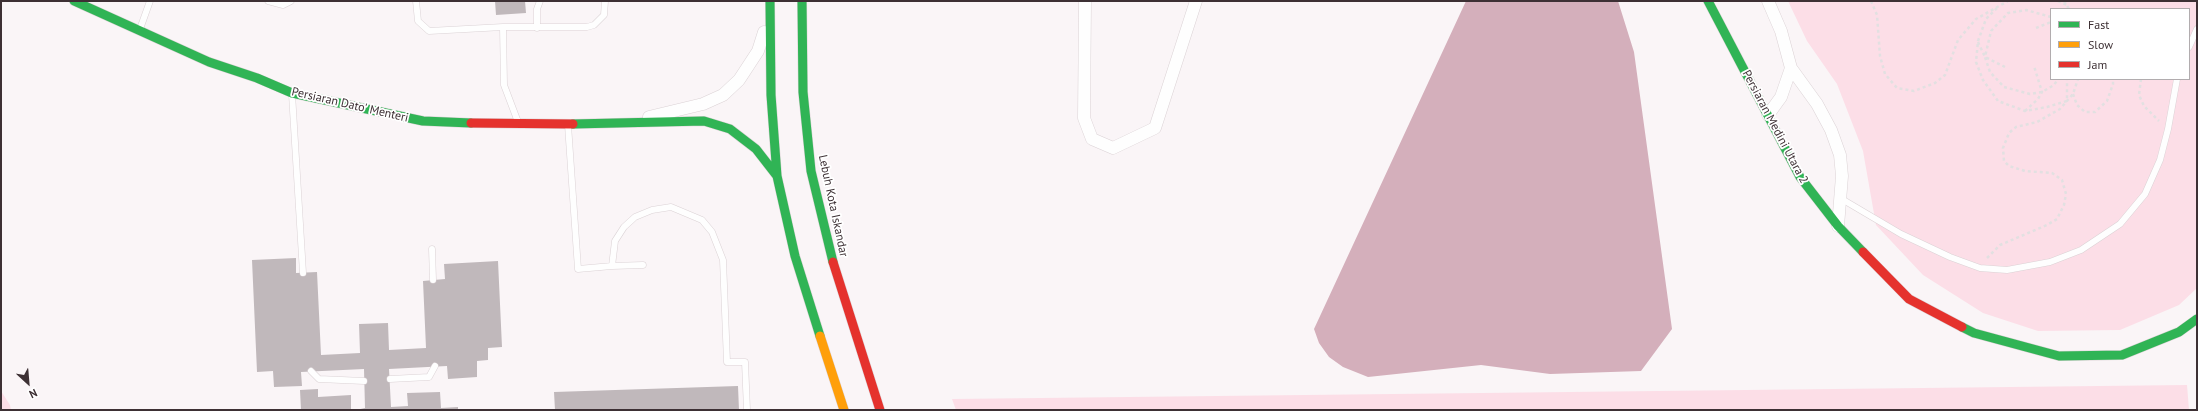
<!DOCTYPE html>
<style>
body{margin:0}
#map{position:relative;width:2198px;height:411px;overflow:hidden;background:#faf5f7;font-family:"PT Sans",sans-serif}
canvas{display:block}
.frame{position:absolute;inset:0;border:2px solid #3d3034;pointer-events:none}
.legend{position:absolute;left:2050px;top:8px;width:140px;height:72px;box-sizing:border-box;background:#fff;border:1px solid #b1acae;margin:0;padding:5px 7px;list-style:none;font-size:12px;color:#3d3034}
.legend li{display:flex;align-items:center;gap:8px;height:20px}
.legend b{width:20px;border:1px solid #b1acae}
.north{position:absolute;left:8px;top:363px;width:40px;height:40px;-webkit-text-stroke:3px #fff;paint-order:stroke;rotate:154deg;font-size:11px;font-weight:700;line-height:16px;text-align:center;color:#3d3034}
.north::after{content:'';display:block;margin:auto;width:14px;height:18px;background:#3d3034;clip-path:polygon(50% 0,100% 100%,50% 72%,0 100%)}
</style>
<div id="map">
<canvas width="2198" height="411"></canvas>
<div class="frame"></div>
<ul class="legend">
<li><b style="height:5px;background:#30b455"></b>Fast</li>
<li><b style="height:5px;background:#ff9f0a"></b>Slow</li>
<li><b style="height:5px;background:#e5322d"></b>Jam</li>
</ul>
<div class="north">N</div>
</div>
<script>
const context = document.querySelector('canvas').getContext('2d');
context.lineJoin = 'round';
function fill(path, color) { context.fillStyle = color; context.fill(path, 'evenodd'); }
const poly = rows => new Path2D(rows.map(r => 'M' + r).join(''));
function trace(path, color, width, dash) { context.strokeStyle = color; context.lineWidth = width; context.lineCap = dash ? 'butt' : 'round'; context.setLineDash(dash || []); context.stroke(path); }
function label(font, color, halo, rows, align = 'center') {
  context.font = font + ' "PT Sans",sans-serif'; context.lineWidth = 3.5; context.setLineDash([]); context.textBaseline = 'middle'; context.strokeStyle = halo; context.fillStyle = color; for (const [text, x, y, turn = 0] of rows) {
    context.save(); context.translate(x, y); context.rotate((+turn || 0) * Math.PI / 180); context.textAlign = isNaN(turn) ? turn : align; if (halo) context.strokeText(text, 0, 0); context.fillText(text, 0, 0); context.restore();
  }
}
fill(poly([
 [1788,1,2197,1,2197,288,2179,305,2120,330,2038,331,1983,313,1923,275,1876,225,1863,151,1837,84,1807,41],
 [2051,9,2189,9,2189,79,2051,79],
 [2187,385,2189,410,956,410,952,399],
 [1,391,10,405,11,410,1,410]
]), '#fcdee7');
fill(poly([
 [1466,1,1618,1,1634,52,1672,329,1641,371,1550,374,1481,365,1368,377,1343,367,1329,357,1319,343,1314,329]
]), '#d4afbb');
fill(poly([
 [495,1,525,1,526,13,496,15],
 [296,258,296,273,317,272,321,355,360,353,359,324,388,323,389,350,426,348,423,281,445,279,444,264,498,261,502,347,488,348,488,360,477,361,477,377,448,379,447,366,389,369,391,407,408,406,407,393,440,392,441,408,458,407,458,410,356,410,365,408,364,369,301,372,302,386,274,387,273,371,257,372,252,260],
 [738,386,739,410,555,410,554,392],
 [318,389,318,397,351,395,351,410,301,410,300,390]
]), '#c0b8bb');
const lane = poly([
 [268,1,283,5,291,1],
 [416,1,418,21,429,31,503,27,504,85,518,122],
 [503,27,587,27,594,25,604,15,605,1],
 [537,28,537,9,540,1],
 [140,29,150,1],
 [2189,47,2197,29],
 [292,94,303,273],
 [568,125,578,269,612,266,615,241,624,227,635,217,652,210,671,207,702,220,712,232,723,260,727,362,745,362,747,410],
 [1840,198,1901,234,1950,257,1980,268,2007,270,2050,262,2081,250,2120,224,2145,194,2160,160,2168,129,2177,79],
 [432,249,433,280],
 [612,266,643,265],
 [311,371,319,379,364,381],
 [390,379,429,377,435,366]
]);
const street = poly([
 [1085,1,1084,118,1092,139,1113,148,1155,128,1196,1],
 [1768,1,1781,31,1791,68,1817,104,1831,130,1840,155,1842,176,1838,226],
 [1768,115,1781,97,1791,68],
 [649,117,703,104,723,95,739,80,758,51,764,32]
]);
const fast = poly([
 [74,1,209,62,257,78,292,93,423,121,471,123],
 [770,1,771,95,777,176,795,256,820,336],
 [802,1,803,92,811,171,833,262],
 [1708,1,1800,177,1838,226,1863,252],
 [573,124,704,121,730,129,756,149,777,176],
 [1962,327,1974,333,2059,356,2122,355,2179,332,2197,319]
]);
const slow = poly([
 [820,336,844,410]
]);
const jam = poly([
 [471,123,573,124],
 [1863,252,1909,299,1962,327],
 [833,262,880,410]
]);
trace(lane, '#dbd2d5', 7);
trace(street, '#dbd2d5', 13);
trace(fast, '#dbd2d5', 10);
trace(slow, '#dbd2d5', 10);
trace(jam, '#dbd2d5', 10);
trace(poly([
 [1871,1,1877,15,1880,56,1885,74,1897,88,1914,91,1935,83,1945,75,1958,40,1976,19,2008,1],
 [2058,1,2067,5],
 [2064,1,2069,9],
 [1997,8,1986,19,1978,41,1976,62,1983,80,1998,101,2025,111,2047,107,2067,101,2067,79],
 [2051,17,2026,10,2008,13,1991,31,1985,57,1990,72,2004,87,2030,94,2042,92,2054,85,2058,79],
 [2036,28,2051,22],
 [1978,42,1985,57,2005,67],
 [2141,79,2139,95,2144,106,2159,121],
 [2073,94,2077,105,2085,112,2095,112,2107,101,2113,84,2113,79],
 [2025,111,2038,99,2042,92,2034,66],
 [1987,258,2000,245,2047,225,2057,219,2064,205,2066,194,2062,180,2052,173,2025,171,2009,166,2004,161,2003,148,2009,133,2016,127,2037,122,2060,109,2073,94,2078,79]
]), '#e2e0e1', 2.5, [3, 3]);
trace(lane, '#fefefe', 6);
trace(street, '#fefefe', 12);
trace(fast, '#30b455', 9);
trace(slow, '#ff9f0a', 9);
trace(jam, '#e5322d', 9);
label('12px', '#3d3034', '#fff', [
 ["Persiaran Dato' Menteri",350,105,13],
 ["Persiaran Medini Utara 2",1775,127,62],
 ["Lebuh Kota Iskandar",833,206,78]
]);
</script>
